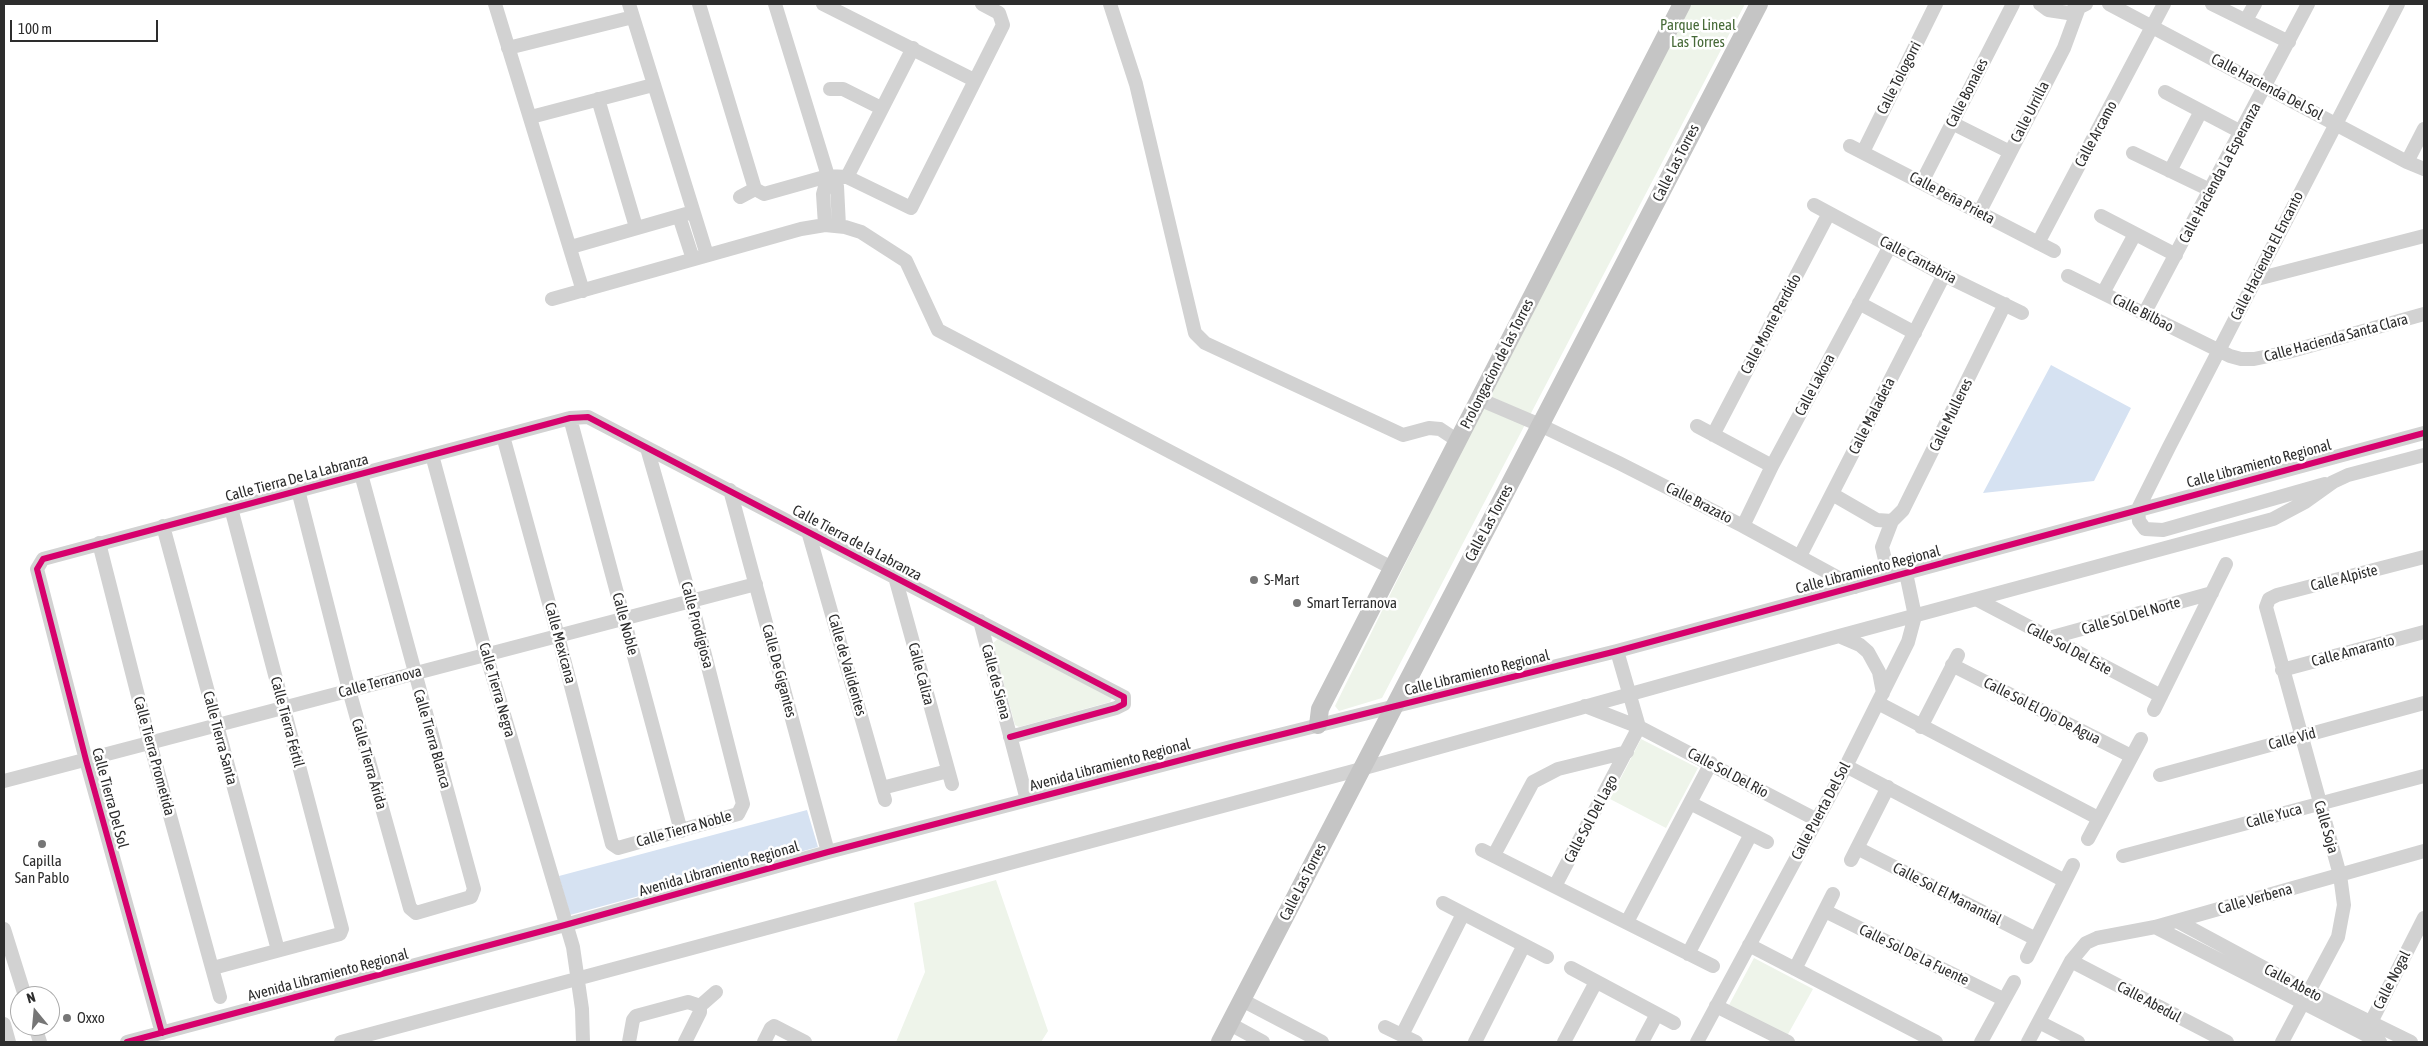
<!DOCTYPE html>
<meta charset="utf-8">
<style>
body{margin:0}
#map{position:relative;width:2428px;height:1046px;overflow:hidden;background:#fff;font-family:"Asap Condensed",sans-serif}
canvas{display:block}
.frame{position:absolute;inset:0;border:5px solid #2d2d2d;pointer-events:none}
.north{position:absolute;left:10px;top:986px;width:50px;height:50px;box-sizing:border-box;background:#fff;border:1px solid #ababab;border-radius:50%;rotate:343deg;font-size:14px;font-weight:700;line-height:20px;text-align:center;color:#2d2d2d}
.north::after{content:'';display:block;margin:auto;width:18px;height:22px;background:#767676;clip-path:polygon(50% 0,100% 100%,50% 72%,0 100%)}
.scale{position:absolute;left:10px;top:20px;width:148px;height:22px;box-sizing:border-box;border:2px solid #2d2d2d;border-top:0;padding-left:6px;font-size:15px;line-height:18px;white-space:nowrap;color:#2d2d2d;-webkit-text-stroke:4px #fff;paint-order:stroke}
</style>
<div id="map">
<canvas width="2428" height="1046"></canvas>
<div class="frame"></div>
<div class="north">N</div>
<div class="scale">100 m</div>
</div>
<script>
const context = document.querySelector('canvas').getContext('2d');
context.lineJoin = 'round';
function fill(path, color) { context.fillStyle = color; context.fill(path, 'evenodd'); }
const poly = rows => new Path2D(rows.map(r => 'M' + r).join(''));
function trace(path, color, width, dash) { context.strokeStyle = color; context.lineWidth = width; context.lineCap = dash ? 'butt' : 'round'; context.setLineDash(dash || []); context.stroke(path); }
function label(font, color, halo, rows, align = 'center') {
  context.font = font + ' "Asap Condensed",sans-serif'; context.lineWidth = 5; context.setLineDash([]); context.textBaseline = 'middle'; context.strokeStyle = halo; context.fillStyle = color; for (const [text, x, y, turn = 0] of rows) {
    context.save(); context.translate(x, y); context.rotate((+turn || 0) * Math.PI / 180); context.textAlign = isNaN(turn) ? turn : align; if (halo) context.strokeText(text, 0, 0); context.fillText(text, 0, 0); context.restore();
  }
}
fill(poly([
 [1682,4,1745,4,1382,698,1339,711,1335,706],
 [998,639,1112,698,1110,702,1019,727,1015,725,993,643],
 [1641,739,1698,768,1666,828,1610,799],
 [996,880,1048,1031,1041,1042,896,1042,925,972,914,903],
 [1754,958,1813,989,1787,1036,1729,1005]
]), '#eef4ea');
fill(poly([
 [2051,365,2131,408,2094,481,1983,493],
 [807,810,818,847,570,915,559,876]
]), '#d6e2f2');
trace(poly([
 [495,4,583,291],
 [629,4,707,255],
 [699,4,755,189],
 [775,4,828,176,837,186,839,226],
 [823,4,974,80],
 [1110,4,1136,84,1195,333,1205,343,1403,435,1429,428,1440,429,1458,441],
 [2040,4,2048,10,2068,13,2086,4],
 [2109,4,2407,162,2424,169],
 [2212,4,2289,42],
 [2246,20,2255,4],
 [508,48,633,17],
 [830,89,843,89,881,108],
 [2165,92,2241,132],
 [598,99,636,227],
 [531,117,653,85],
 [1952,123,2010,152],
 [1850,146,2054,251],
 [1863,152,1936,4],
 [2133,153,2210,190],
 [2407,162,2424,129],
 [2170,171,2201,111],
 [847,177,913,48],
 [1922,182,2013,4],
 [740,197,755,189,764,194,828,176,847,177,911,208,1003,25,999,13,982,4],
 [1814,205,1944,275,2022,313],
 [1979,213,2064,48,2078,10],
 [679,216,693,259],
 [2101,216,2176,255],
 [825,225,823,194,828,176],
 [2038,243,2164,4],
 [571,247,693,212],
 [2068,276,2230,356,2241,359,2254,359,2288,352,2424,314],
 [2257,279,2424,236],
 [2103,293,2135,234],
 [552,299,801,229,825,225,845,227,861,232,906,261,938,330,1392,568],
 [1859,303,1915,333],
 [2144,314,2308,4],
 [1479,399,1540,425,1619,463,1743,526,1855,587],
 [570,418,681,831],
 [1697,426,1772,466],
 [1713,435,1829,213],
 [503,436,558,636,612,844,618,848,738,814,743,804,691,600,647,448],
 [432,455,486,654,573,947,582,1009,583,1042],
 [2325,484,2163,530,2145,529,2139,521,2138,509,2169,447,2398,4],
 [298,490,349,690,410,908,416,913,471,897,474,889,361,474],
 [730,490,828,852],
 [1832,494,1877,520,1892,521],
 [1892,521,1903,510,2005,304],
 [1892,521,1882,547,1886,564,1898,575],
 [163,526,278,950],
 [1743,526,1772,466,1890,246],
 [808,531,885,800],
 [99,543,150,743,220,997],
 [1800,556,1944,275],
 [895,577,952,784],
 [1978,600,2161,696],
 [980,621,1027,800],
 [1839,636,1860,645,1868,652,1879,672,1883,693],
 [2049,638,2212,593],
 [1617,651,1639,727],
 [1952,665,2131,756],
 [2282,670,2424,632],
 [1878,703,2098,818],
 [1585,706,1639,727,1817,820],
 [2154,710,2226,564],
 [1921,727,1958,655],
 [1846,766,2065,881],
 [2160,775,2424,703],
 [4,781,756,584],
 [882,788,948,771],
 [1690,803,1767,842],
 [2088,839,2141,739],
 [1857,848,2036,939],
 [1482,850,1713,966],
 [1494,855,1533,782,1558,769,1627,752],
 [2123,856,2424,776],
 [1851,860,1888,787],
 [1555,886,1639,727],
 [1443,903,1547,957],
 [1825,911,2003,999],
 [2177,921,2307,991,2411,1042],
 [1627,922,1711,763],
 [2155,927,2380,1042],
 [4,929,25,996],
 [1749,945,1936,1042],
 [1688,954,1751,834],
 [2027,957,2073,865],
 [2071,961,2227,1042],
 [213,968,340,934,342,929,231,508],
 [1571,968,1674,1023],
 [1795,969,1833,894],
 [1242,1000,1322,1042],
 [1716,1006,1788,1042],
 [2039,1022,2078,1042],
 [4,1024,9,1042],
 [1230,1024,1263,1042],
 [35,1026,40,1042],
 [1385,1027,1416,1042],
 [2367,1030,2424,918],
 [162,1033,86,760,37,569,43,559,570,418,588,417,1124,697,1124,704,1116,708,1010,737],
 [1402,1035,1463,914],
 [127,1042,565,925,828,852,1235,746,1617,651,2424,433],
 [341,1042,1361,769,1839,636,2273,519,2305,502,2333,482,2348,475,2424,455],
 [629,1042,633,1020,636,1016,688,1002,700,1006],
 [685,1042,700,1012,700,1006,716,992],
 [764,1042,771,1028,774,1026,805,1042],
 [1475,1042,1524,945],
 [1564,1042,1596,982],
 [1642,1042,1657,1014],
 [1697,1042,1846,766,1908,642,1915,616,1906,573],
 [1981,1042,2014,982],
 [2028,1042,2071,961,2086,943,2097,938,2155,927,2424,851],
 [2282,1042,2338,937,2344,905,2340,875,2266,607,2269,599,2277,595,2424,557]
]), '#d2d2d2', 14);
trace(poly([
 [1318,725,1320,709,1682,4],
 [1220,1042,1759,4]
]), '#c5c5c5', 18);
trace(poly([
 [162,1033,86,760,37,569,43,559,570,418,588,417,1124,697,1124,704,1116,708,1010,737],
 [127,1042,565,925,828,852,1235,746,1617,651,2424,433]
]), '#d6006c', 6);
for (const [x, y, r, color] of [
 [1254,580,5,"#767676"],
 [1297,603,5,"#767676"],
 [42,844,5,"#767676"],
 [67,1018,5,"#767676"]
]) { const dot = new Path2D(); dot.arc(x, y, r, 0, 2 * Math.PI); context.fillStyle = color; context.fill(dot); trace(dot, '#fff', 2); }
label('15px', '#476a38', '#fff', [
 ["Parque Lineal",1698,25],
 ["Las Torres",1698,42]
]);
label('15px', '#2d2d2d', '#fff', [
 ["Calle Tologorri",1899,78,-63],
 ["Calle Hacienda Del Sol",2267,87,28],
 ["Calle Bonales",1967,93,-63],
 ["Calle Urrilla",2030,112,-63],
 ["Calle Arcamo",2096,134,-62],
 ["Calle Las Torres",1676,163,-63],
 ["Calle Hacienda La Esperanza",2220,173,-62],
 ["Calle Peña Prieta",1952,198,28],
 ["Calle Hacienda El Encanto",2267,256,-63],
 ["Calle Cantabria",1918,260,28],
 ["Calle Bilbao",2143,313,27],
 ["Calle Monte Perdido",1771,324,-62],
 ["Calle Hacienda Santa Clara",2336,338,-15],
 ["Prolongacion de las Torres",1497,364,-63],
 ["Calle Lakora",1815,385,-62],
 ["Calle Mulleres",1951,415,-64],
 ["Calle Maladeta",1872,416,-63],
 ["Calle Libramiento Regional",2259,464,-15],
 ["Calle Tierra De La Labranza",297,478,-15],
 ["Calle Brazato",1699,503,27],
 ["Calle Las Torres",1489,523,-62],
 ["Calle Tierra de la Labranza",857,543,28],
 ["Calle Libramiento Regional",1868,570,-15],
 ["Calle Alpiste",2344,578,-14],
 ["Calle Sol Del Norte",2131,616,-16],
 ["Calle Noble",625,624,75],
 ["Calle Prodigiosa",697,625,75],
 ["Calle Mexicana",560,643,75],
 ["Calle Sol Del Este",2069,649,28],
 ["Calle Amaranto",2353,651,-15],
 ["Calle de Validentes",847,665,74],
 ["Calle De Gigantes",779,671,75],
 ["Calle Libramiento Regional",1477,673,-14],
 ["Calle Caliza",921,674,75],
 ["Calle Terranova",380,682,-15],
 ["Calle de Siena",996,682,75],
 ["Calle Tierra Negra",497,690,74],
 ["Calle Sol El Ojo De Agua",2042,711,27],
 ["Calle Tierra Fértil",287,722,75],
 ["Calle Tierra Santa",220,738,75],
 ["Calle Tierra Blanca",432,739,74],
 ["Calle Vid",2292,739,-15],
 ["Calle Tierra Prometida",154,756,75],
 ["Calle Tierra Árida",369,764,74],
 ["Avenida Libramiento Regional",1110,765,-15],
 ["Calle Sol Del Río",1728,773,28],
 ["Calle Tierra Del Sol",110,798,75],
 ["Calle Puerta Del Sol",1821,811,-62],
 ["Calle Yuca",2274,816,-15],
 ["Calle Sol Del Lago",1591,819,-62],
 ["Calle Soja",2326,827,74],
 ["Calle Tierra Noble",684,829,-16],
 ["Avenida Libramiento Regional",719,869,-16],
 ["Calle Las Torres",1303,882,-63],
 ["Calle Sol El Manantial",1947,894,27],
 ["Calle Verbena",2255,899,-16],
 ["Calle Sol De La Fuente",1914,955,26],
 ["Avenida Libramiento Regional",328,975,-15],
 ["Calle Nogal",2392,980,-63],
 ["Calle Abeto",2293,983,28],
 ["Calle Abedul",2149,1002,28]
]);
label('15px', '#2d2d2d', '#fff', [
 ["S-Mart",1264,580],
 ["Smart Terranova",1307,603],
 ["Capilla",42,861,"center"],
 ["San Pablo",42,878,"center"],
 ["Oxxo",77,1018]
], 'left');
</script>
